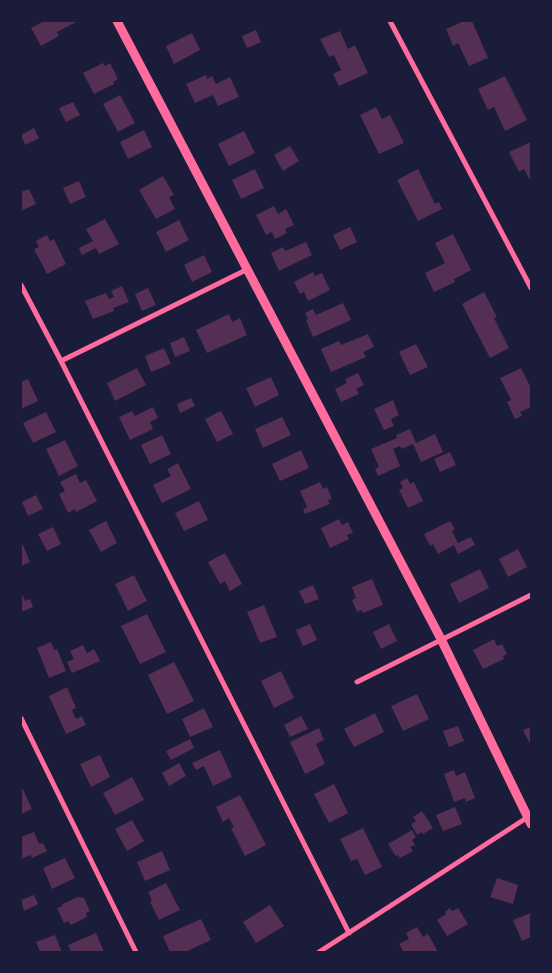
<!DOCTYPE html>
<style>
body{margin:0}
#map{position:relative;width:552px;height:973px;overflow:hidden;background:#1b1b3a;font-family:Commissioner,sans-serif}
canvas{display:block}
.frame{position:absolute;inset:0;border:22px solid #1b1b3a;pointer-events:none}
</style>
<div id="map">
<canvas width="552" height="973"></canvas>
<div class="frame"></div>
</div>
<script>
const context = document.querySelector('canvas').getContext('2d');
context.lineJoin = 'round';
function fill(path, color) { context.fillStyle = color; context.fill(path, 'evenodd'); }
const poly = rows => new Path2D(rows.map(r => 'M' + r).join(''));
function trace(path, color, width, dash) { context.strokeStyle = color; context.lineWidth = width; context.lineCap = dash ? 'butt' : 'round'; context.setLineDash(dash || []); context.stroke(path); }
fill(poly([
 [44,21,78,21,57,32,59,36,41,46,31,28],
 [464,21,472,21,488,58,469,66,458,43,453,46,446,29],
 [256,30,261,42,247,48,242,36],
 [340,31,348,49,355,45,368,73,339,86,333,74,341,70,334,55,329,57,320,39],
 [192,33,200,50,174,64,166,46],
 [103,63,105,66,110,63,118,79,113,82,114,84,94,94,83,73],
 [206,75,207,79,212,76,216,84,230,77,239,97,218,106,213,95,195,103,186,84],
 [505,76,527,120,505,131,494,107,488,110,478,89],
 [120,95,135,123,118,132,103,104],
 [73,102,80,115,66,122,59,108],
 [376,107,382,119,390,115,404,143,379,154,360,115],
 [34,128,39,138,25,145,21,135],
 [144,130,152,147,128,159,120,142],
 [244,131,255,153,229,166,218,144],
 [531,142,531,182,524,169,519,172,509,152],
 [290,146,299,161,283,171,274,155],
 [255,169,264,188,241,199,232,180],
 [418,169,435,204,439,202,442,209,418,221,397,180],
 [163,176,174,195,169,197,175,209,156,219,139,190],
 [79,181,86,197,70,204,63,188],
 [29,189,36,204,21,211,21,192],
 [274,206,278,214,286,209,294,225,285,229,287,233,275,239,272,232,266,235,256,215],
 [105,219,119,244,99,254,96,248,82,255,79,248,93,241,86,229],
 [179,220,189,240,166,252,156,232],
 [350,227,357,242,340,250,333,235],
 [453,234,471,270,454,279,455,282,434,292,425,273,445,263,435,243],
 [47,235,50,241,54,239,66,264,47,274,34,249,39,247,36,241],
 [306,242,312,255,279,271,271,253,283,247,285,251],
 [204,255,212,272,192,282,184,265],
 [313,272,315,276,322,273,330,290,308,301,304,292,300,294,294,282],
 [122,286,129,302,113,308,114,311,93,319,85,301,106,293,109,299,114,297,111,291],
 [148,288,156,305,142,311,135,294],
 [484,292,497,317,494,318,509,348,490,358,462,304],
 [343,303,351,320,313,337,306,320,308,319,305,313,313,309,316,315],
 [229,314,232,322,240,318,247,335,207,353,196,330],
 [368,334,374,347,363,352,366,357,331,372,321,349,339,341,341,345],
 [184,337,190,351,175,357,170,343],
 [416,344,428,367,410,375,399,352],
 [164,348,171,364,151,372,145,356],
 [137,368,146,385,115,401,107,383],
 [521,368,531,388,531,407,520,412,522,416,515,419,507,402,511,400,500,378],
 [358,373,364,385,356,389,359,394,341,402,335,389,347,383,345,379],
 [271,377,279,395,255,407,246,388],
 [28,379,38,401,21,409,21,382],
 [191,398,195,406,180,413,177,404],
 [393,400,399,415,391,419,394,426,384,430,374,409],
 [153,407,158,418,150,422,153,429,130,440,119,417,132,411,135,416],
 [221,411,233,434,217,442,205,419],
 [46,412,56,432,33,443,23,423],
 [282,417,291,435,263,448,255,429],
 [410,429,416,443,435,434,443,452,421,462,413,444,402,449,400,446,393,449,400,466,378,476,375,469,379,467,371,449,397,438,396,435],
 [162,435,171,454,150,464,141,445],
 [65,440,78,466,59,476,46,449],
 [301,450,309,468,280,481,272,464],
 [450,452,456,465,440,472,434,459],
 [178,463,191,489,162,503,153,485,171,476,167,469],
 [76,474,80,483,86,480,97,501,76,512,75,509,68,513,59,494,65,491,60,482],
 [407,478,410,484,414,482,423,501,408,508,399,490,403,488,400,482],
 [320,482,323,489,327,487,332,499,328,500,330,504,305,514,303,509,307,507,300,491],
 [36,495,43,509,28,516,22,502],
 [199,501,208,520,184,531,175,513],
 [339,519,342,525,348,522,353,533,347,535,349,539,330,548,321,528],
 [106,521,117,543,101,552,89,530],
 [450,521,455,529,452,531,458,543,471,537,475,545,458,554,454,545,438,554,433,544,430,546,424,534],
 [53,527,61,544,47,551,38,534],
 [21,545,23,545,30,562,21,566],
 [518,549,527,567,508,577,499,559],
 [225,553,242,584,230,591,225,581,220,584,208,562],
 [480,569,489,588,459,603,450,584],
 [134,575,147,601,128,611,115,584],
 [372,579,383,605,363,613,361,610,357,612,352,600,356,598,352,587],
 [313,585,319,599,305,604,299,591],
 [21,592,25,601,30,599,33,607,21,612],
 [264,605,277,637,260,643,247,612],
 [147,614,166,652,140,664,121,626],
 [310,624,317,640,303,646,296,630],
 [389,624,397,641,381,649,373,632],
 [494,639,497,646,502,644,507,654,503,656,504,659,483,669,473,650],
 [51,642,54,650,57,649,66,671,49,678,37,648],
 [83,645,87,653,94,649,100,661,72,673,67,662,74,659,70,651],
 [174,662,194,701,167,714,148,675],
 [281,671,294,698,274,708,261,681],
 [67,687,76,708,72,710,76,719,82,716,86,725,66,734,49,696],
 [417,694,429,719,403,731,391,706],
 [204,708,213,727,190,737,182,719],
 [375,713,384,732,354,747,344,729],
 [301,716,308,729,290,737,284,725],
 [458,726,464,741,449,747,443,731],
 [531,727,531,746,523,730],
 [319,728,324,740,316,744,325,764,305,774,290,742],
 [190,739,194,748,171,760,166,751],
 [220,750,232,777,213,786,204,766,196,770,192,763],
 [100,755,110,777,91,787,80,764],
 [179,763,186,776,169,786,162,773],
 [454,770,456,776,465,772,475,798,466,802,465,798,454,802,444,774],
 [132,777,144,800,115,815,103,793],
 [334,784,348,813,329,823,314,794],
 [21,785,32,809,21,814],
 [240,795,266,845,245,856,231,828,234,827,229,818,223,822,216,807],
 [455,807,462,824,443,831,436,815],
 [422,811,433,828,423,834,422,832,417,835,411,824,416,821,413,817],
 [132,820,144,841,127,851,115,829],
 [363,828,382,867,365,875,357,859,351,861,340,839],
 [412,830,416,837,412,840,415,845,410,847,413,851,400,858,398,855,396,856,388,844],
 [34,832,39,844,43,843,47,851,32,858,31,855,21,859,21,837],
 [162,851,170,870,145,881,137,862],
 [65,858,75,878,52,889,43,868],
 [497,878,518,885,513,904,490,897],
 [166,883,180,910,159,920,150,902,152,901,148,892],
 [34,895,38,904,24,911,21,900],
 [78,897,84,898,90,911,86,913,87,917,71,925,68,921,64,923,57,908,62,906,62,904],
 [270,905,284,926,256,943,243,922],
 [450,908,452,911,458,908,468,924,447,936,437,920,446,914,445,912],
 [531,913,531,937,522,941,513,920],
 [201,919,211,940,185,952,170,952,163,936],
 [417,927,423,937,428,934,438,952,427,952,426,950,423,952,404,952,399,944,409,939,406,933],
 [96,933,104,952,71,952,68,945],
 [55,935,62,952,40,952,36,942]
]), '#542f53');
trace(poly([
 [390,21,531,288],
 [21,285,61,361,349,933],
 [61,361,248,269],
 [357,682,531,595],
 [21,718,136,952],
 [319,952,528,817]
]), '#ff6b9d', 5);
trace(poly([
 [117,21,441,639,531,824]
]), '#ff6b9d', 9);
</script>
